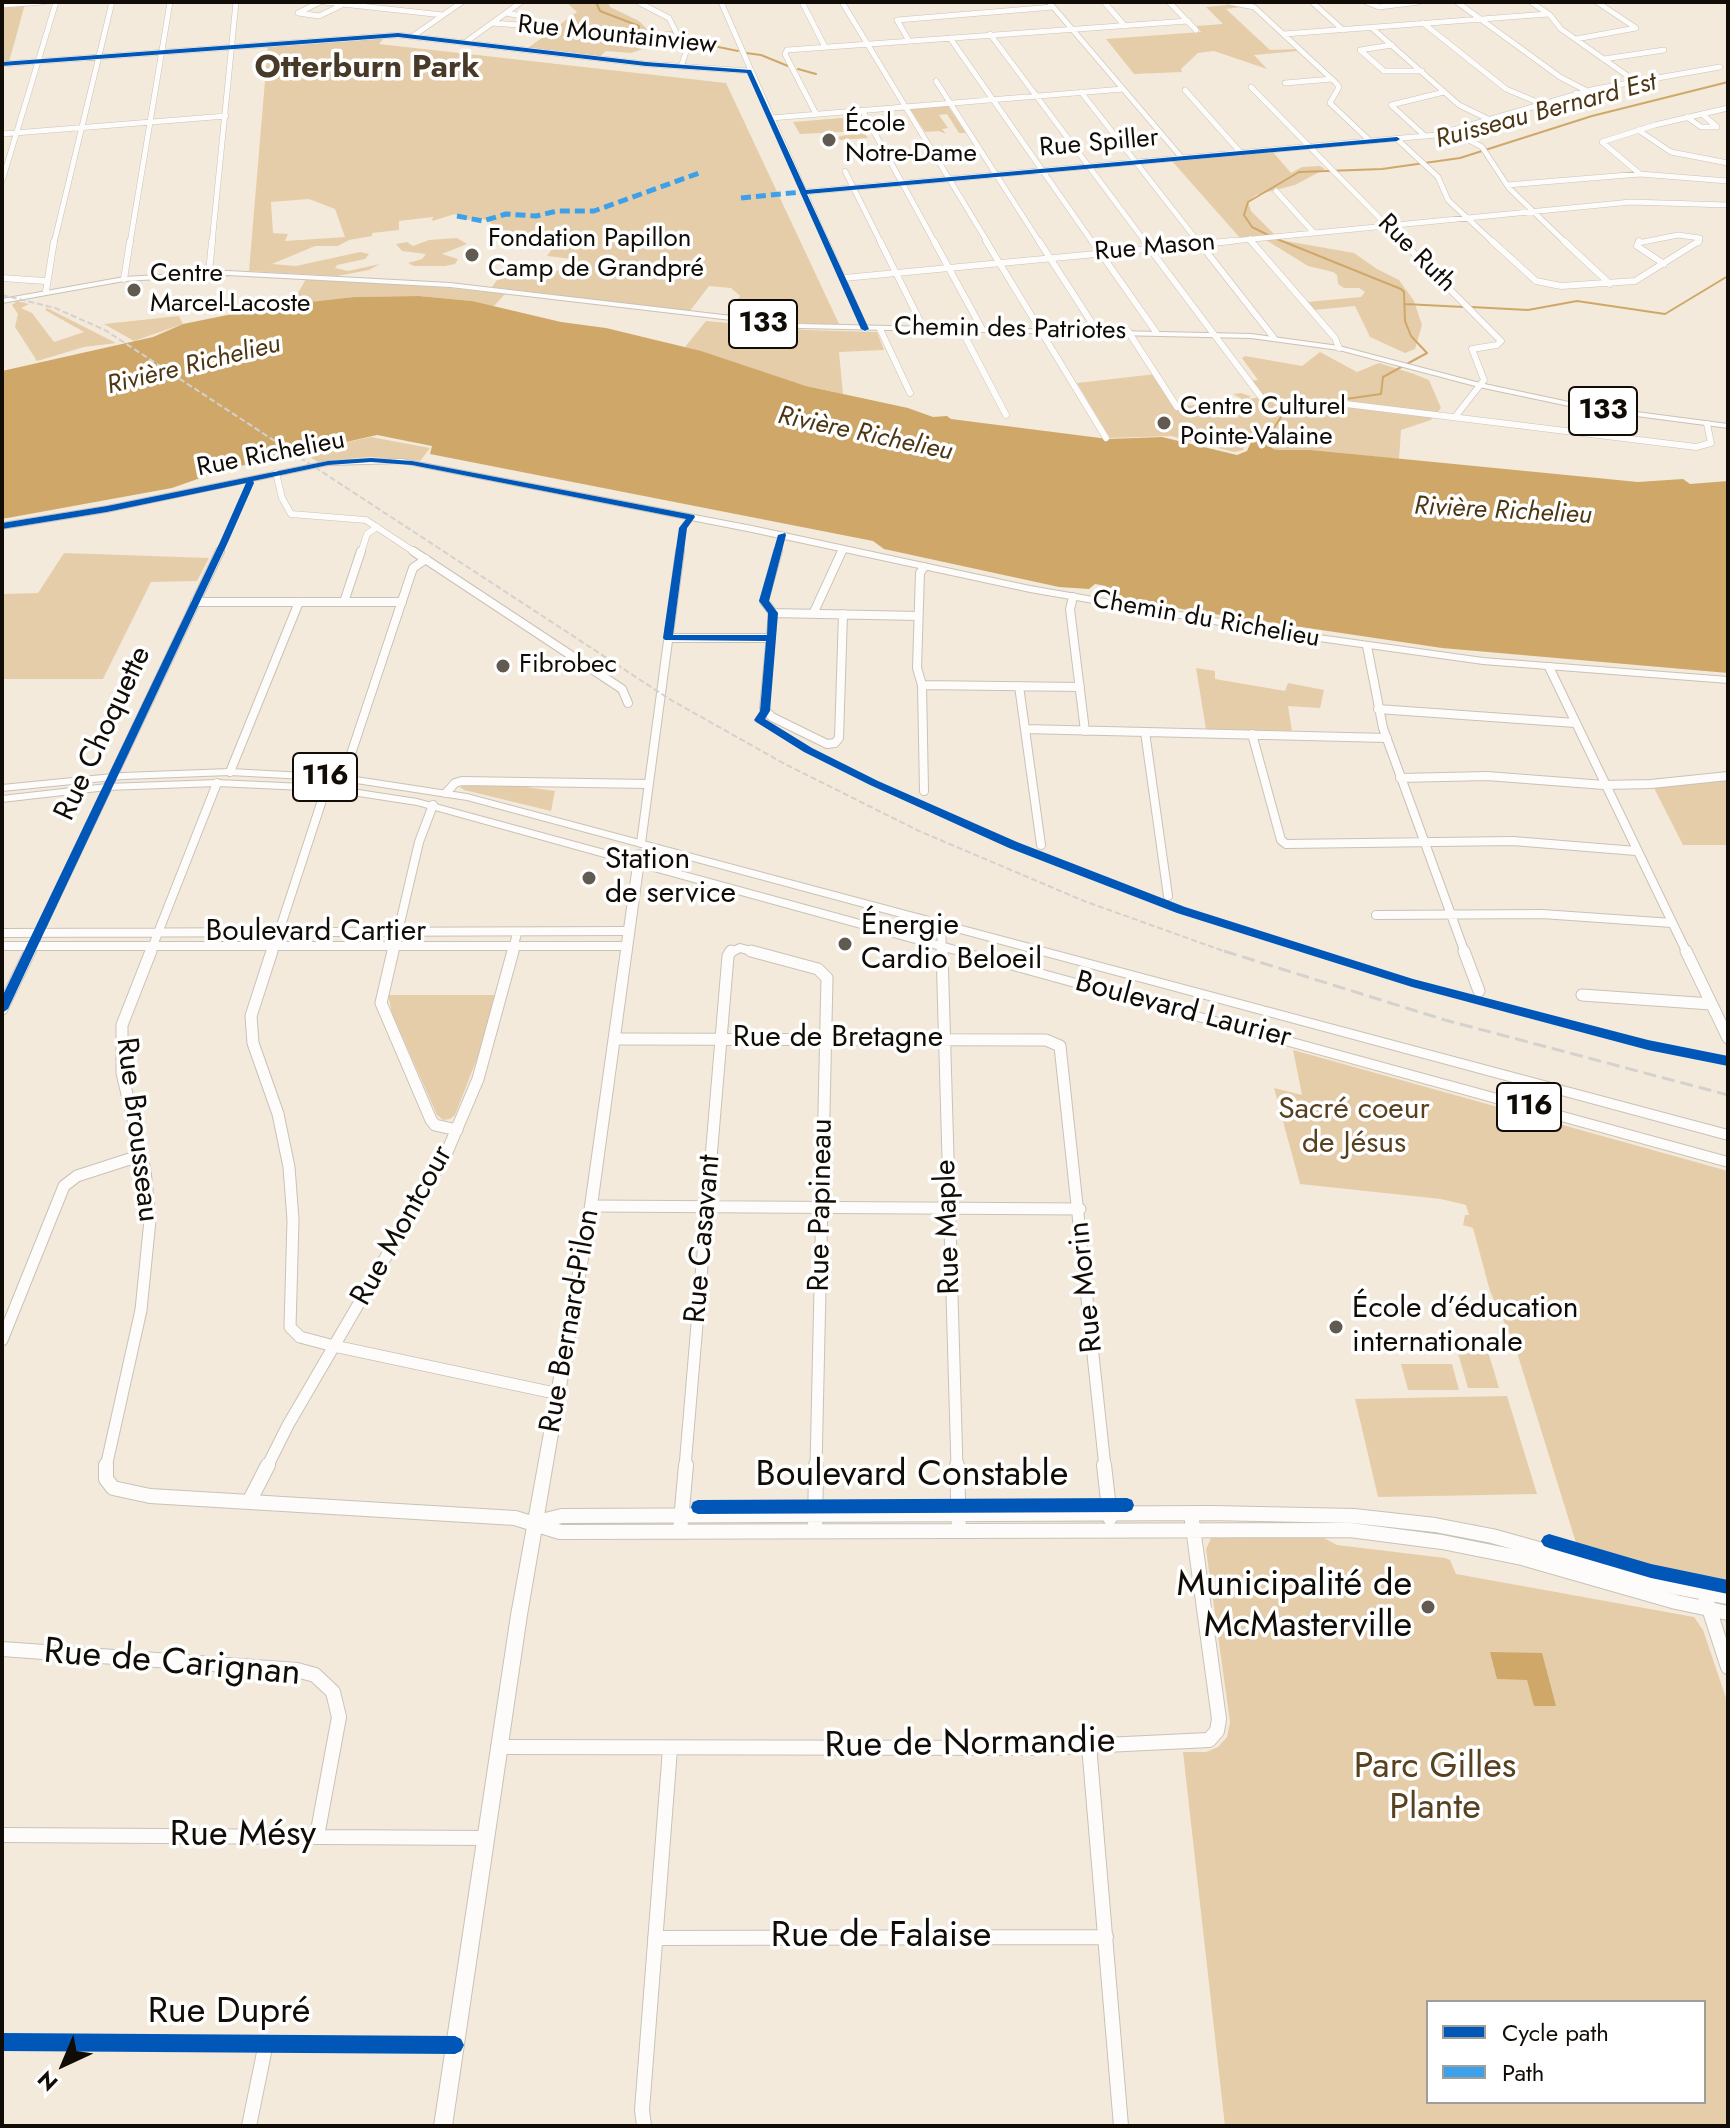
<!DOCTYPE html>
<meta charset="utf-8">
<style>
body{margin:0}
#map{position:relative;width:1730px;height:2128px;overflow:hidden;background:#f3eadc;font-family:Jost,sans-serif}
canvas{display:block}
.frame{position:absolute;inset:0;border:4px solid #110c05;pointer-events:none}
.legend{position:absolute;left:1426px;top:2000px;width:280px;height:104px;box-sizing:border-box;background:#fff;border:2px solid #a09e9b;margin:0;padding:10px 14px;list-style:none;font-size:24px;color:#110c05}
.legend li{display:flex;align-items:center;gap:16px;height:40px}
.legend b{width:40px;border:2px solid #a09e9b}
.north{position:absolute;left:24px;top:2024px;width:80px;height:80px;-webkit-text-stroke:6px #fff;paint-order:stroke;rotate:224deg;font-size:22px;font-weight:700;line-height:32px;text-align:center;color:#110c05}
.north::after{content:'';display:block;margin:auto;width:28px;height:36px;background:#110c05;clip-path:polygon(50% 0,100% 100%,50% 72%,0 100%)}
</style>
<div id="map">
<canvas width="1730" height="2128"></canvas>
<div class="frame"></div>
<ul class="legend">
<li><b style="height:10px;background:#0057b8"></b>Cycle path</li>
<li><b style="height:10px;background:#3da1e9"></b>Path</li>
</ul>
<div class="north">N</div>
</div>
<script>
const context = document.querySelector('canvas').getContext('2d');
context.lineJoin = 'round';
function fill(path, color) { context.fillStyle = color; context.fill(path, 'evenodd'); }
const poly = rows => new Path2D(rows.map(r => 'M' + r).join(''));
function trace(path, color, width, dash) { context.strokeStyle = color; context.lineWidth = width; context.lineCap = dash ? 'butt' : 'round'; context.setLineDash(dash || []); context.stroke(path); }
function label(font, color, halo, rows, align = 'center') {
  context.font = font + ' Jost,sans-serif'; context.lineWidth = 7; context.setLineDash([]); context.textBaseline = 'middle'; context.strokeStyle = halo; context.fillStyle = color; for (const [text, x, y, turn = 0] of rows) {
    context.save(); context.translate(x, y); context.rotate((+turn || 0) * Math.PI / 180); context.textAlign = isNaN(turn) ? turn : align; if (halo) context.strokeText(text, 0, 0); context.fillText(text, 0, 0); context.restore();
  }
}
fill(poly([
 [566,2,608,2,610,7,639,21,651,33,673,31,675,38,632,41,634,47,643,49,631,53,606,51,599,57,528,48,577,12],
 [25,4,9,62,2,63,2,6],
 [1238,4,1248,6,1226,9,1270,50,1296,49,1298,51,1254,55,1267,69,1214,51,1198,53,1181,69,1182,72,1134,74,1106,39,1201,32,1196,26,1223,24,1206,7],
 [385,37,379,44,726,83,840,326,725,317,740,296,731,288,709,286,689,312,492,287,497,280,506,277,553,274,572,259,547,256,552,249,551,244,515,245,508,232,483,219,464,220,455,214,432,221,433,217,399,221,399,230,372,233,372,236,349,240,338,246,315,246,272,264,296,266,360,252,369,254,365,259,337,265,335,268,348,271,380,264,369,270,337,276,249,271,268,45],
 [309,199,335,209,345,237,285,241,288,234,273,233,271,202],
 [948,106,966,133,959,133,947,114,939,115,948,128,942,129,946,134,939,131,925,132,910,109],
 [854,117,868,138,840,140,838,137,862,131,800,134,793,122],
 [1272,151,1291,173,1302,167,1320,166,1325,169,1295,185,1256,195,1248,202,1251,211,1280,240,1354,253,1377,269,1399,280,1414,301,1422,325,1415,349,1405,353,1370,337,1355,306,1314,310,1307,302,1361,297,1365,292,1359,288,1344,288,1338,284,1337,275,1333,272,1308,266,1261,237,1240,238,1172,161],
 [457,238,467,244,442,254,458,259,455,264,445,266,414,266,408,263,422,259,426,254,402,251,396,244,407,242,413,246,429,240],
 [306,279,440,287,505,294,493,307,472,301,419,296,354,297,291,305],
 [17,301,29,304,21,308,32,313,54,342,84,332,45,310,47,308,116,343,84,347,37,361,15,327,18,314,12,305],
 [179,316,183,324,134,341,104,324],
 [706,321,806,330,877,332,884,350,839,352,843,394,806,386,685,347],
 [1320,352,1357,372,1379,363,1414,374,1429,380,1441,408,1431,420,1401,430,1399,459,1311,450,1279,450,1273,449,1267,437,1247,440,1243,450,1234,452,1171,436,1110,438,1077,383,1156,374,1177,407,1242,399,1233,394,1241,393,1250,396,1249,399,1260,397,1249,381,1258,380,1242,358,1245,356,1302,366],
 [371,437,430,448,420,461,371,457,318,462,302,452],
 [64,553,209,558,197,581,151,582,103,679,2,679,2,594,38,593],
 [1196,668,1215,671,1215,679,1285,691,1288,683,1324,690,1320,708,1288,706,1292,731,1206,729],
 [1728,780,1728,845,1683,845,1654,788],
 [465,785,512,785,555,791,551,811,464,790,460,787],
 [388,995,495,995,480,1051,455,1115,450,1119,443,1120,437,1115,392,1013],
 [1293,1050,1728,1171,1728,1584,1577,1546,1515,1346,1490,1291,1473,1228,1463,1225,1465,1215,1469,1215,1466,1205,1441,1199,1300,1184,1274,1088,1302,1095],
 [1486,1345,1499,1388,1468,1388,1456,1346],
 [1401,1364,1452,1364,1459,1390,1408,1390],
 [1507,1396,1537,1494,1378,1497,1355,1399],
 [1211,1538,1324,1538,1337,1545,1445,1558,1450,1560,1456,1574,1694,1617,1703,1630,1728,1704,1728,2126,1225,2126,1183,1752,1206,1752,1218,1747,1227,1737,1230,1722,1206,1549],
 [1428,2002,1704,2002,1704,2102,1428,2102]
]), '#e6cda9');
fill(poly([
 [419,296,472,301,561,322,606,328,701,351,806,386,908,408,933,417,947,416,951,419,1108,439,1162,437,1237,455,1247,451,1252,440,1267,437,1273,449,1279,450,1311,450,1638,482,1683,479,1690,484,1728,481,1728,673,1442,648,1187,610,1106,594,1106,586,1095,584,1089,589,1059,587,884,549,873,541,430,454,432,446,377,435,223,470,172,488,2,519,2,371,153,337,183,324,267,307,354,297],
 [1490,1652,1542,1653,1556,1706,1534,1706,1527,1680,1497,1679]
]), '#cfa869');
trace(poly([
 [596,2,600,11,639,26,638,32,676,39],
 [684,40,738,51],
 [746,53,761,55,788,66],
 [798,69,816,74],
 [1270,236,1252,227,1244,215,1248,202,1299,172,1382,169,1460,158,1592,116,1728,82],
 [1404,304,1464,307],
 [1471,307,1528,310,1577,301,1665,314,1728,276],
 [1266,440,1285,411,1296,406,1381,394,1383,377,1427,353,1411,336,1405,321,1404,292,1401,289,1277,239]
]), '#cfa869', 2);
const minorFar4 = poly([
 [320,2,298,13,319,16,340,6],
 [324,2,443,15],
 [638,2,669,18,686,52,681,67],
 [721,2,827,243],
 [802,2,825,47],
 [842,2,988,243],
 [1049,2,1182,158],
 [1104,2,1125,26],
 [1169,2,1196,30],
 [1229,2,1254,7,1336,83,1339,87,1330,103,1370,141],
 [1312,2,1343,30],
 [1366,2,1379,7,1419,2],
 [1457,2,1560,77,1587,91],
 [1531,2,1550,15,1561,29,1635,81],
 [2,5,43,2],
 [492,23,519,25,532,18,506,13],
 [1423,23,1506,89,1542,104],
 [1372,28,1459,105,1490,120],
 [990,34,1146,243],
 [1284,34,1548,14],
 [413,36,462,2],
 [950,38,1093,243],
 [1576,39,1636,28,1597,2],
 [909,41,897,20,1053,7],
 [466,42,521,2],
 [1392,45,1360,50,1384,71,1422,71],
 [1604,59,1664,50],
 [2,64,398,35,646,64,749,71],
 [936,81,1040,243],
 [1285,83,1332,79],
 [1251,87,1404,243],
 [1185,90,1241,153],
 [1081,92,1199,243],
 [1576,93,1594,101],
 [862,110,935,243],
 [816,114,785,54,787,50,1188,21],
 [1687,117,1701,127,1717,127,1702,114],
 [771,118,1123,89],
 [1638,130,1671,152,1728,163],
 [1454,132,1482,147,1509,188,1566,243],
 [2,134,226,116],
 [1425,136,1391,105,1444,92],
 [1397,139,1438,177,1448,200,1494,243],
 [845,171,881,243],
 [1640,174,1602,142,1655,125,1728,108],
 [2,181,56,2],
 [1507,185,1640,174,1728,181],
 [1276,191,1314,233],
 [805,192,1436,135,1595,89,1720,67],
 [1250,239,1253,243],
 [54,243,112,2],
 [130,243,170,2],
 [212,243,236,2],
 [1212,243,1631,202,1728,205],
 [1638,243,1678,235,1700,238,1698,243]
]);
const minorFar3 = poly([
 [826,241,865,329],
 [880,241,924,329],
 [934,241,982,329],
 [986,241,1106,438],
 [1039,241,1097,331],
 [1092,241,1156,332],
 [1144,241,1261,397],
 [1198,241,1274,338],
 [1251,241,1335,338,1339,348],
 [1402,241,1501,341,1497,345,1472,349,1484,380,1455,417],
 [1492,241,1536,281,1561,286,1635,281,1699,241],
 [1564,241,1610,284],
 [1639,241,1637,246,1664,264],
 [209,273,212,241],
 [2,278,45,281],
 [844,278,1232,241],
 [124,279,130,241],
 [46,291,54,241],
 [880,329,910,393],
 [961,329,1006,415],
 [1128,331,1177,407],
 [1330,406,1346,404,1696,447,1711,443,1707,424],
 [276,473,282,498,291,514,366,520,416,553],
 [219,553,250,483,248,480],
 [361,553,367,534,377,527],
 [680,553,683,528,691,517],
 [777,553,782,535],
 [841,553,843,549]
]);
const minorFar2 = poly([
 [413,551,622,689,628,703],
 [778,551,764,601,773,613,764,709,772,717,827,744,835,743,839,738,843,614],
 [924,567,920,573,917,668,922,685,924,791],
 [1073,597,1070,609,1085,731],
 [195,602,402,602],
 [344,602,361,551],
 [814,612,842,551],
 [773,613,918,616],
 [668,638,771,638],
 [1367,646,1383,728,1465,953],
 [1549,667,1687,953],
 [922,685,1080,687],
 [1019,686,1041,845],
 [1378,709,1575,723],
 [1025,729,1387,738],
 [1145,732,1168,896],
 [1252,734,1281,840,1286,844,1513,841,1636,851],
 [230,772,299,602],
 [343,778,413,568,426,559],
 [1400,778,1487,776,1604,785,1651,784,1728,776],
 [446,793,455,783,462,781,648,784],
 [641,843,680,551],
 [1376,915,1542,914,1672,923],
 [941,923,942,953],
 [2,933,630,931],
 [2,946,628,946],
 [29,953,220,551],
 [150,953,217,783],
 [272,953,326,788],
 [393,953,419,842,433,805],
 [512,953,517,933],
 [730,953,740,948,758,953]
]);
const minorFar1 = poly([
 [272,951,251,1016,253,1043,278,1114,289,1167,293,1220,290,1327,300,1337,334,1346,559,1394],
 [393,951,381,1003,431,1120,435,1125,457,1130],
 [751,951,818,969,827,978,816,1467],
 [942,951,957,1467],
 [1464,951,1479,991],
 [1686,951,1728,1038],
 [1582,995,1711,1004],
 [2,1009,30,951],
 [615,1039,1046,1040,1060,1046,1105,1467],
 [591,1206,1080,1209],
 [2,1340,64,1186,77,1176,142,1155],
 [106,1467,141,1310,150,1220,145,1170,122,1073,122,1025,151,951],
 [267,1467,288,1425,447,1152,478,1079,513,951],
 [685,1467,728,956,731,951]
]);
const minor = poly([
 [106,1465,106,1479,113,1488,150,1496,515,1518,560,1532,1350,1530,1442,1542,1522,1558,1676,1602,1728,1613],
 [957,1465,959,1531],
 [1104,1465,1110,1518],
 [249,1502,268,1465],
 [537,1522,562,1516,1211,1513,1354,1516,1435,1525,1492,1536,1675,1587,1728,1597],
 [815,1531,816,1465],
 [680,1532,686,1465],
 [1704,1593,1728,1667],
 [2,1649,297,1670,315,1675,333,1692,339,1717,317,1836],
 [1089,1745,1121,2126],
 [498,1747,1042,1748,1209,1740,1217,1731,1219,1719,1191,1513],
 [2,1835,485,1838],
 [655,1938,1106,1937],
 [2,2042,455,2045],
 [249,2126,266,2043],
 [644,2126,642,2110,670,1749]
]);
const major = poly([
 [228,271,450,283,800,324,1251,334,1339,346,1480,383,1583,405,1728,424,1728,428,1583,409,1479,387,1339,350,1251,338,800,328,450,287,228,275,124,281,2,303,2,299,124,277,228,271],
 [402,459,752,526,1030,586,1283,630,1483,658,1728,677,1728,683,1483,664,1283,636,1030,592,752,532,402,463,328,465,107,512,2,529,2,523,107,506,328,461,402,459],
 [230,769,343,775,467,794,1728,1130,1728,1140,467,800,343,781,230,775,123,779,2,791,2,785,123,773,230,769],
 [217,780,326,785,417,799,634,858,636,851,640,850,645,854,644,861,1728,1157,1728,1167,643,868,597,1206,527,1615,452,2126,434,2126,511,1615,585,1206,633,865,417,805,326,791,217,786,107,790,2,802,2,796,107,784,217,780]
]);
trace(minorFar4, '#c9c2b7', 6);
trace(minorFar3, '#c9c2b7', 7);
trace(minorFar2, '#c9c2b7', 10);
trace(minorFar1, '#c9c2b7', 13);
trace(minor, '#c9c2b7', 16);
trace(major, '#c9c2b7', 2);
trace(minorFar4, '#fdfcfa', 5);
trace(minorFar3, '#fdfcfa', 6);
trace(minorFar2, '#fdfcfa', 8);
trace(minorFar1, '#fdfcfa', 11);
trace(minor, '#fdfcfa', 14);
fill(major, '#fdfcfa');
trace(poly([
 [2,295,55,308,105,330,671,700,783,763,919,831,1084,901,1229,953]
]), '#d4d1ce', 2, [6, 3]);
trace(poly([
 [1224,951,1445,1020,1728,1095]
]), '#d4d1ce', 3, [13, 6]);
trace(poly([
 [741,198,802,192],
 [457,216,483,221,506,214,536,216,557,211,594,211,702,172]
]), '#3da1e9', 5, [10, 5]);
fill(poly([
 [398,33,646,62,751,70,806,190,1397,137,1400,139,1397,141,807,194,869,329,865,331,861,329,747,73,646,66,398,37,2,66,2,62,398,33],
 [371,458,412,461,694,515,695,517,687,528,673,635,767,635,768,613,759,601,778,535,785,533,786,535,769,601,778,613,770,711,765,719,812,748,878,781,1017,842,1185,907,1413,979,1648,1040,1728,1056,1728,1066,1648,1050,1412,987,1177,913,1009,848,870,785,804,752,756,722,754,720,760,711,766,641,665,640,663,638,679,528,686,519,412,465,371,462,328,465,253,481,254,483,228,542,8,1009,2,1013,2,997,220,542,246,483,107,512,2,529,2,523,107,506,328,461,371,458],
 [1127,1498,1132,1500,1134,1505,1132,1510,1127,1512,698,1514,693,1512,691,1507,693,1502,698,1500,1127,1498],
 [1549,1534,1651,1564,1728,1580,1728,1594,1651,1578,1549,1548,1544,1546,1541,1541,1544,1536,1549,1534],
 [2,2033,455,2036,461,2039,464,2045,461,2051,455,2054,2,2051,2,2033]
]), '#0057b8');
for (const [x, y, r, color] of [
 [829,140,8,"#605a50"],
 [472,255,8,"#605a50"],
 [134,290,8,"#605a50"],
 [1164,423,8,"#605a50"],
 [503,666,8,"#605a50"],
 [589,878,8,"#605a50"],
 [845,944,8,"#605a50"],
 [1336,1327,8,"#605a50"],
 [1428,1607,8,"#605a50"]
]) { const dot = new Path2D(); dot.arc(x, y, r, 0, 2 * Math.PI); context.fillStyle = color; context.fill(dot); trace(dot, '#fff', 3); }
label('26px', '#110c05', '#fff', [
 ["Rue Mountainview",617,36,6],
 ["Rue Spiller",1099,144,-5],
 ["Rue Mason",1155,248,-5],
 ["Rue Ruth",1416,254,45],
 ["Chemin des Patriotes",1010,330,1],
 ["Rue Richelieu",271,455,-11],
 ["Chemin du Richelieu",1206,620,10]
]);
label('italic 26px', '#4d3613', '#fff', [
 ["Ruisseau Bernard Est",1546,112,-15],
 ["Rivière Richelieu",194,366,-14],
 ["Rivière Richelieu",865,435,12],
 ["Rivière Richelieu",1503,512,3]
]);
label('26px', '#110c05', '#fff', [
 ["École",845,125],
 ["Notre-Dame",845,155],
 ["Fondation Papillon",488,240],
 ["Camp de Grandpré",488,270],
 ["Centre",150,275],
 ["Marcel-Lacoste",150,305],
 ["Centre Culturel",1180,408],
 ["Pointe-Valaine",1180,438],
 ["Fibrobec",519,666]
], 'left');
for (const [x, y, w] of [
 [763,324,68],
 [1603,411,68],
 [325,777,64],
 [1529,1107,64]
]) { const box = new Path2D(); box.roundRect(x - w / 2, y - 24, w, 48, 6); context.fillStyle = '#fff'; context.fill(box); trace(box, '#110c05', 2); }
label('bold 28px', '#110c05', null, [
 ["133",763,324],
 ["133",1603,411],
 ["116",325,777],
 ["116",1529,1107]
]);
label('30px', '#110c05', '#fff', [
 ["Rue Choquette",104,734,-65],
 ["Boulevard Cartier",316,933],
 ["Boulevard Laurier",1183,1011,15],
 ["Rue de Bretagne",838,1039],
 ["Rue Brousseau",136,1130,83],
 ["Rue Papineau",822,1205,-89],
 ["Rue Montcour",403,1226,-61],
 ["Rue Maple",949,1227,-92],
 ["Rue Casavant",704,1239,-85],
 ["Rue Morin",1087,1287,-96],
 ["Rue Bernard-Pilon",571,1321,-80]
]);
label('30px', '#110c05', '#fff', [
 ["Station",605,861],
 ["de service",605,895],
 ["Énergie",861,927],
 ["Cardio Beloeil",861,961],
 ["École d’éducation",1352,1310],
 ["internationale",1352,1344]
], 'left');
label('30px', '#58411f', '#fff', [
 ["Sacré coeur",1354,1111],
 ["de Jésus",1354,1145]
]);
label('bold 32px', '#483a26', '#fff', [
 ["Otterburn Park",367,69]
]);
label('36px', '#110c05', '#fff', [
 ["Boulevard Constable",912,1476],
 ["Rue de Carignan",172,1664,5],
 ["Rue de Normandie",970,1745,-1],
 ["Rue Mésy",243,1836],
 ["Rue de Falaise",881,1937],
 ["Rue Dupré",229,2013]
]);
label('36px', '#110c05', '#fff', [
 ["Municipalité de",1412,1586],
 ["McMasterville",1412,1627]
], 'right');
label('36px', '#58411f', '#fff', [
 ["Parc Gilles",1435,1768],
 ["Plante",1435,1809]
]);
</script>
